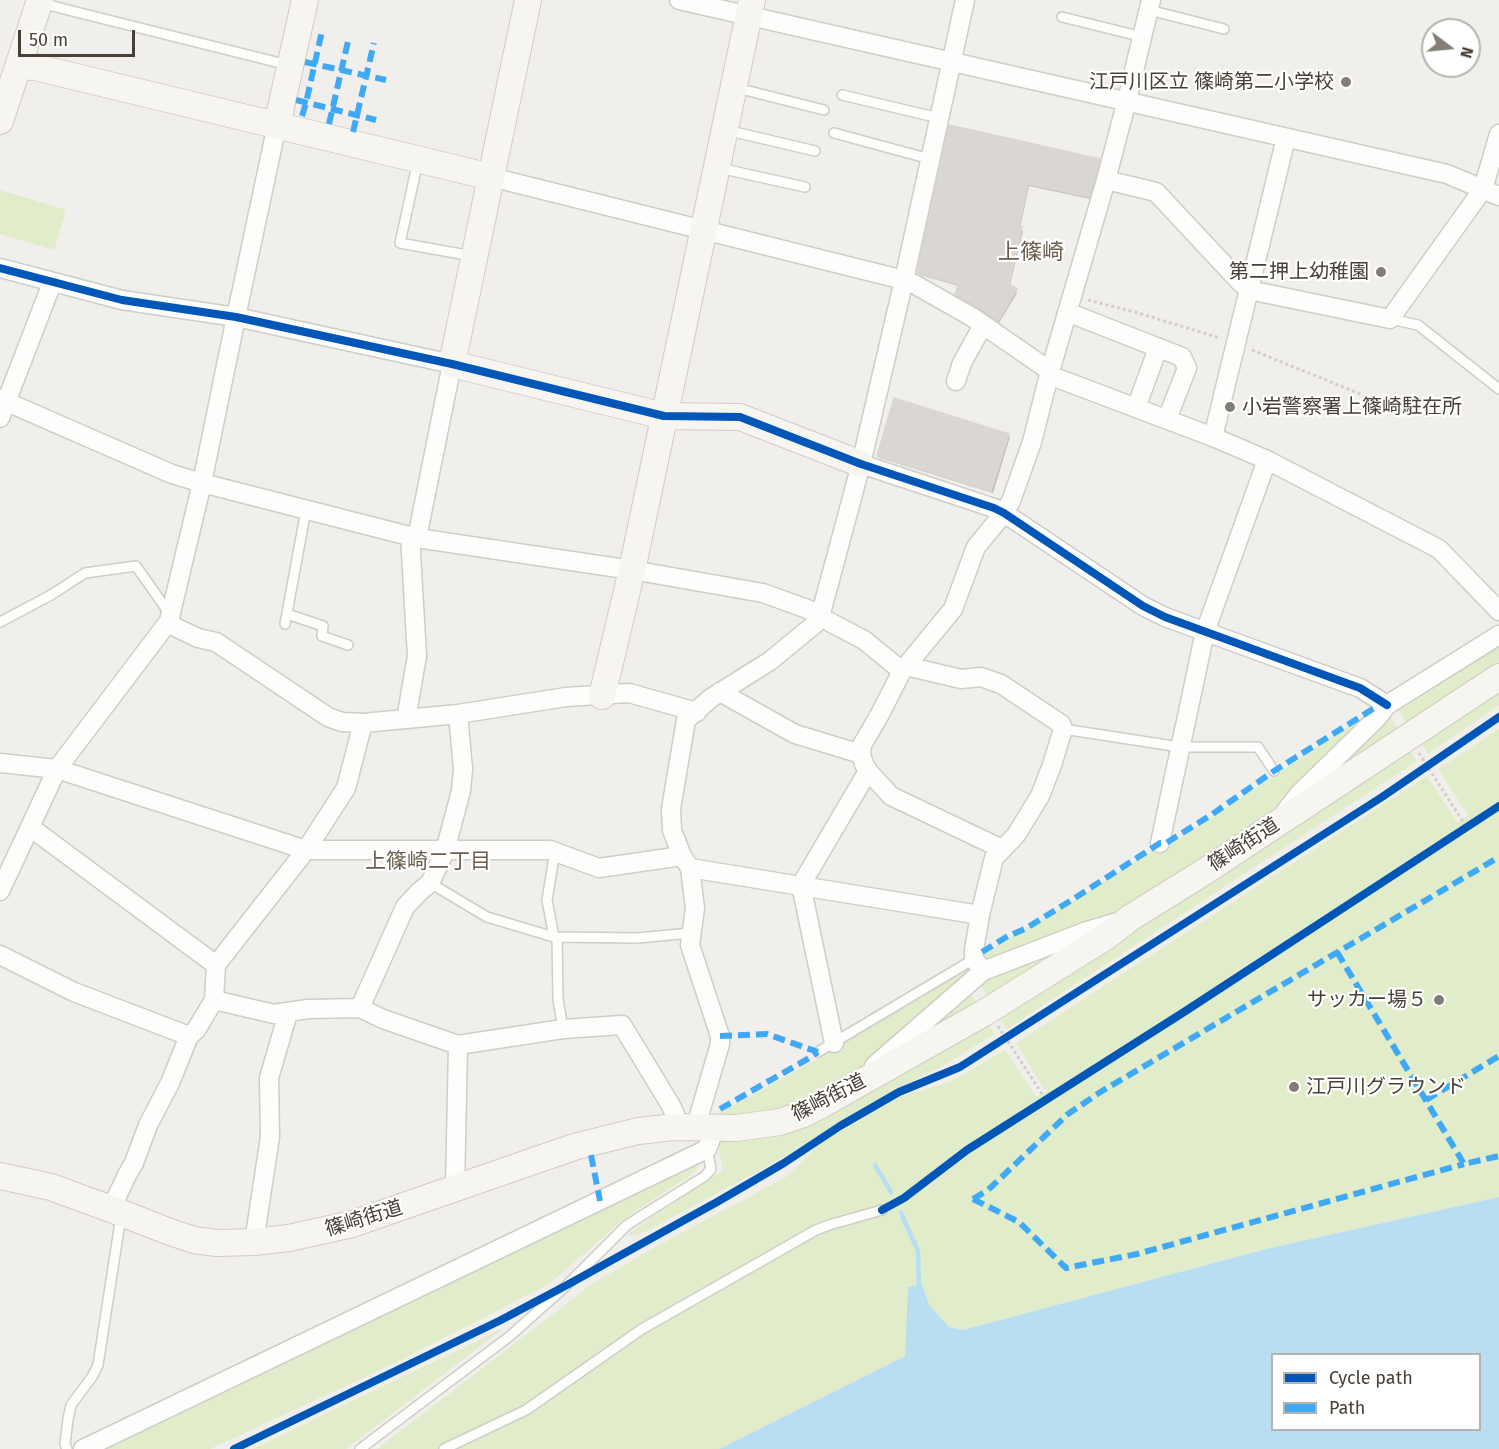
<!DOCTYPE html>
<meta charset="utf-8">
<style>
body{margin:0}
#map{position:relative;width:1499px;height:1449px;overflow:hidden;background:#f1efeb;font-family:"Fira Sans",sans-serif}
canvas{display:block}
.legend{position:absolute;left:1271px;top:1353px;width:210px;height:78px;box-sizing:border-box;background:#fff;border:2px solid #b6b3af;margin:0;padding:8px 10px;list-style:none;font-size:18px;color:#484036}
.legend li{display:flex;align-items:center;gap:12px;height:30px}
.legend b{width:30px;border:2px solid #b6b3af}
.north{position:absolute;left:1421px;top:18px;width:60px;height:60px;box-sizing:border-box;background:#fff;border:2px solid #b6b3af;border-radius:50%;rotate:106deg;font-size:16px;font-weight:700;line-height:24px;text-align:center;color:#484036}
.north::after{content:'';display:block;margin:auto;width:21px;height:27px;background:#837d75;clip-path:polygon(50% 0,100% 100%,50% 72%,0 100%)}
.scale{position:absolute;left:18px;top:30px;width:117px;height:27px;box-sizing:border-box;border:3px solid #484036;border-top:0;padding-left:8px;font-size:18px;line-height:21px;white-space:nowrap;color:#484036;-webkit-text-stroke:4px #fff;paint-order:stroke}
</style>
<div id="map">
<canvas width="1499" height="1449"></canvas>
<ul class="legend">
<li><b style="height:8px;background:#0057b8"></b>Cycle path</li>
<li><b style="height:8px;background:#3fa9f5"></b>Path</li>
</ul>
<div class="north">N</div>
<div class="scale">50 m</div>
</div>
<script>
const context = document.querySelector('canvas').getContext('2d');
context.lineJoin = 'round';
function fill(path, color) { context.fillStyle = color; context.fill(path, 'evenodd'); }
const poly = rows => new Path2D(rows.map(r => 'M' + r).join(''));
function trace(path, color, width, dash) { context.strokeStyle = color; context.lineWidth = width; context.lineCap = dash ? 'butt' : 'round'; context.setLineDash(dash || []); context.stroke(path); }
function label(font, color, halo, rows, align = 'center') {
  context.font = font + ' "Fira Sans","Noto Sans JP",sans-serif'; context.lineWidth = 4.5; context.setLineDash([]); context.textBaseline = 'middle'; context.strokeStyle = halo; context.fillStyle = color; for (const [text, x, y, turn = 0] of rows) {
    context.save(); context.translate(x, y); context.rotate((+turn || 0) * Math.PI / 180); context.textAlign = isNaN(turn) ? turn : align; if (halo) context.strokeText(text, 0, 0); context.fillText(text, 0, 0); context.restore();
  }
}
fill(poly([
 [0,190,66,210,54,250,0,234],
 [1499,643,1499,668,1409,727,1397,708],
 [1499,689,1499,705,1428,754,1420,740],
 [1374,709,1299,789,1252,830,1148,898,1085,927,990,960,984,955,1010,937,1077,899,1158,847,1167,846,1172,844],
 [1388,713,1400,732,1305,796],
 [1499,729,1499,1197,1266,1249,963,1330,949,1327,929,1305,922,1284,908,1287,905,1356,719,1449,377,1449,592,1284,646,1252,786,1177,822,1142,900,1097,950,1082,1005,1050,1036,1097,1047,1091,1044,1089,1016,1043,1427,776,1458,823,1468,815,1438,769],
 [1408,747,1417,761,1007,1029,998,1015],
 [1090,936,990,999,978,981],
 [969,967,966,979,888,1048,837,1086,813,1100,757,1118,711,1116,727,1109,807,1065,866,1028],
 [967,989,977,1003,893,1055],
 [987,1022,995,1034,943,1066,896,1089,777,1161,649,1230,637,1235,630,1236,629,1233,723,1170,718,1145,722,1140],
 [700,1163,695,1172,624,1219,549,1284,397,1362,210,1449,97,1449,289,1360,553,1230],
 [504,1328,346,1449,253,1449,300,1426]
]), '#e0ecca');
fill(poly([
 [1499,1197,1499,1449,719,1449,905,1356,908,1287,922,1284,929,1305,949,1327,963,1330,1266,1249],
 [1272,1354,1480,1354,1480,1430,1272,1430]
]), '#badef1');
fill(poly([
 [950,126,1099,160,1100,162,1090,199,1029,186,1020,228,1023,231,1010,285,1017,293,999,323,980,310,958,297,956,294,959,286,920,275,919,273],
 [1008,435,1010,437,993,493,880,458,878,455]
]), '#0003');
trace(poly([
 [875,1165,891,1192],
 [901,1213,918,1251,919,1291]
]), '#badef1', 4.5);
const building = poly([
 [949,125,1100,159,1089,197,1028,184,1019,226,1022,227,1009,284,1017,289,998,321,978,307,955,294,958,284,917,273,949,125],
 [894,398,1009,434,991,491,877,456,894,398]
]);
fill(building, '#dad6d2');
trace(building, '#dad6d0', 1.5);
const lane = poly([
 [40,3,288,65],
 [1149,10,1224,29],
 [1062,17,1143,37],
 [737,88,824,110],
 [842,95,939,118],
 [726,130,815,151],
 [834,133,930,159],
 [418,161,400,243,472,256],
 [719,168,805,187],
 [1390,319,1418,325,1499,389],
 [287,614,323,626,322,636,348,645],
 [0,622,51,595,85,573,136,566,169,613],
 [285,624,306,510],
 [1063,729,1180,747,1258,747,1274,771],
 [430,883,487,917,554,937,637,938,691,933],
 [554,937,547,900,555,851],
 [557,937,558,999,563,1029],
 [818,1052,974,959],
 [67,1449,65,1444,68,1419,71,1405,92,1377,98,1365,121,1216],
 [360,1449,510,1336,567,1285,627,1225,705,1176,711,1169,707,1149],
 [444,1449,526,1410,642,1329,816,1230,829,1225,882,1210]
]);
const street = poly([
 [679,0,1447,174,1499,196],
 [491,177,904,280,914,284,972,317,1050,371],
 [1106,180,1156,192,1241,283,1249,290,1390,319,1483,189,1499,134],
 [0,268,122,300,236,317,452,364,417,538],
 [1067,312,1182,357,1187,368,1167,419],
 [1049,375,1213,437,1267,460,1439,549,1499,611],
 [956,381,962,363,983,325],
 [0,399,172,474,202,483,417,538,632,570,763,593,821,614],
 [1136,408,1158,348],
 [0,418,52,283],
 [1213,437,1286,138],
 [861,464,994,508,1004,513,1143,606,1165,617,1360,688,1387,705],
 [820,617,864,640,902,671],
 [169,621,175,627,198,638,216,642,328,717,342,722,363,723,406,719,458,714,566,697,629,693,697,712],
 [906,666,961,679,981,677,1001,684,1061,724,1063,729,1052,765,1040,796,1016,835,994,858,980,915,974,950,974,959,983,971],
 [720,692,795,734,861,754],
 [406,719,417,656,410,536],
 [0,763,57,769,306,850,550,850,599,868,682,856],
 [1285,812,1299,794,1377,718,1387,705,1499,635],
 [1160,843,1205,632,1267,460],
 [1002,849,891,796,868,771,864,764,861,754,862,745,880,714,902,671,953,609,976,547,1004,513,1011,501,1032,442,1049,375,1106,180,1127,100,1151,0],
 [690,868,980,915],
 [0,891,30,827],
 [0,955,74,992,189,1036],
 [216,965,306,850,346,788,363,723],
 [214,1000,274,1014,308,1009,360,1008,383,1019,458,1045,563,1029,622,1025,670,1104,675,1114,674,1127],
 [360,1008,405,907,419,892,430,883,445,851,461,791,463,769,458,714],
 [834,1043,801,885,868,771],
 [874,1066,983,971,1087,931,1117,922],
 [696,1126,720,1044,720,1036,690,945,695,908,690,868,682,856,672,830,671,809,686,720,711,698,770,661,815,624,820,617,861,464,904,280,965,0],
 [455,1188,458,1045],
 [111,1209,127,1175,134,1163,148,1125,170,1083,189,1036,196,1030,214,1000,216,965,30,827,57,769,169,621,202,483,236,317,277,125],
 [254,1242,270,1137,269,1078,288,1013],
 [83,1449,707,1149,715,1128]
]);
const secondary = poly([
 [528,0,452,364,664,416,740,417,861,464],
 [19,66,35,67,491,177],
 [0,121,40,0],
 [277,125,305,0],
 [602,696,632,570,752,0],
 [0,1176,51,1187,111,1209,170,1232,194,1240,217,1243,254,1242,289,1238,352,1224,574,1147,638,1131,674,1127,736,1128,780,1122,801,1115,821,1105,984,1013,1107,936,1130,918,1204,872,1499,677]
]);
trace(lane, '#cfcdc8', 12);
trace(street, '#cfcdc8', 21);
trace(secondary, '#d1ccc2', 28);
trace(poly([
 [1088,300,1135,312,1220,338],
 [1252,350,1407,413],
 [1419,753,1467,828],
 [998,1026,1046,1100],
 [960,1067,1382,797,1499,717],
 [606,1264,784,1163],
 [234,1449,399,1370,518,1311]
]), '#d2cfcb', 3, [3, 3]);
trace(lane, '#fdfdfc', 9);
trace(street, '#fdfdfc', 18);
trace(secondary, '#f7f5ef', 26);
trace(poly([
 [305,62,386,80],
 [296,100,376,120],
 [302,116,306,103,322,31],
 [329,124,349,37],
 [353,132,374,43],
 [982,952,1008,936,1025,929,1078,896,1160,843,1166,843,1211,815,1274,771,1376,707],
 [1337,952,1464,1164,1499,1156],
 [720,1036,767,1034,818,1052],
 [1426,1100,1499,1056],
 [720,1109,811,1057,818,1052],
 [591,1155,600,1201],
 [973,1199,988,1190,1068,1114,1102,1091,1499,857],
 [973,1199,1019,1222,1066,1268,1137,1254,1464,1164]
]), '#3fa9f5', 6, [12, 6]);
trace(poly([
 [0,268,122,300,236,317,452,364,664,416,740,417,861,464,994,508,1004,513,1143,606,1165,617,1360,688,1387,705],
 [882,1210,904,1198,967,1150,1184,1012,1499,806],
 [234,1449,501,1320,567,1285,717,1202,784,1163,840,1126,899,1092,960,1067,1382,797,1499,717]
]), '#0057b8', 8);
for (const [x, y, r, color] of [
 [1346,82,6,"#837d75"],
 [1381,272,6,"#837d75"],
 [1230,407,6,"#837d75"],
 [1439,1000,6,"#837d75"],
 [1294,1087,6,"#837d75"]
]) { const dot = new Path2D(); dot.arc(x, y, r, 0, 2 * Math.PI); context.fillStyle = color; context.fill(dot); trace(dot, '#fff', 2); }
label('20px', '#484036', '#fff', [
 ["江戸川区立 篠崎第二小学校",1334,82],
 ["第二押上幼稚園",1369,272],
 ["小岩警察署上篠崎駐在所",1242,407,"left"],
 ["サッカー場５",1427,1000],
 ["江戸川グラウンド",1306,1087,"left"]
], 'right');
label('20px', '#484036', '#fff', [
 ["篠崎街道",1244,845,-33],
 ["篠崎街道",829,1098,-27],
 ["篠崎街道",364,1219,-17]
]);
label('21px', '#6b5e4d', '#fff', [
 ["上篠崎二丁目",428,862]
]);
label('22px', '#6b5e4d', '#fff', [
 ["上篠崎",1031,253]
]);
</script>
